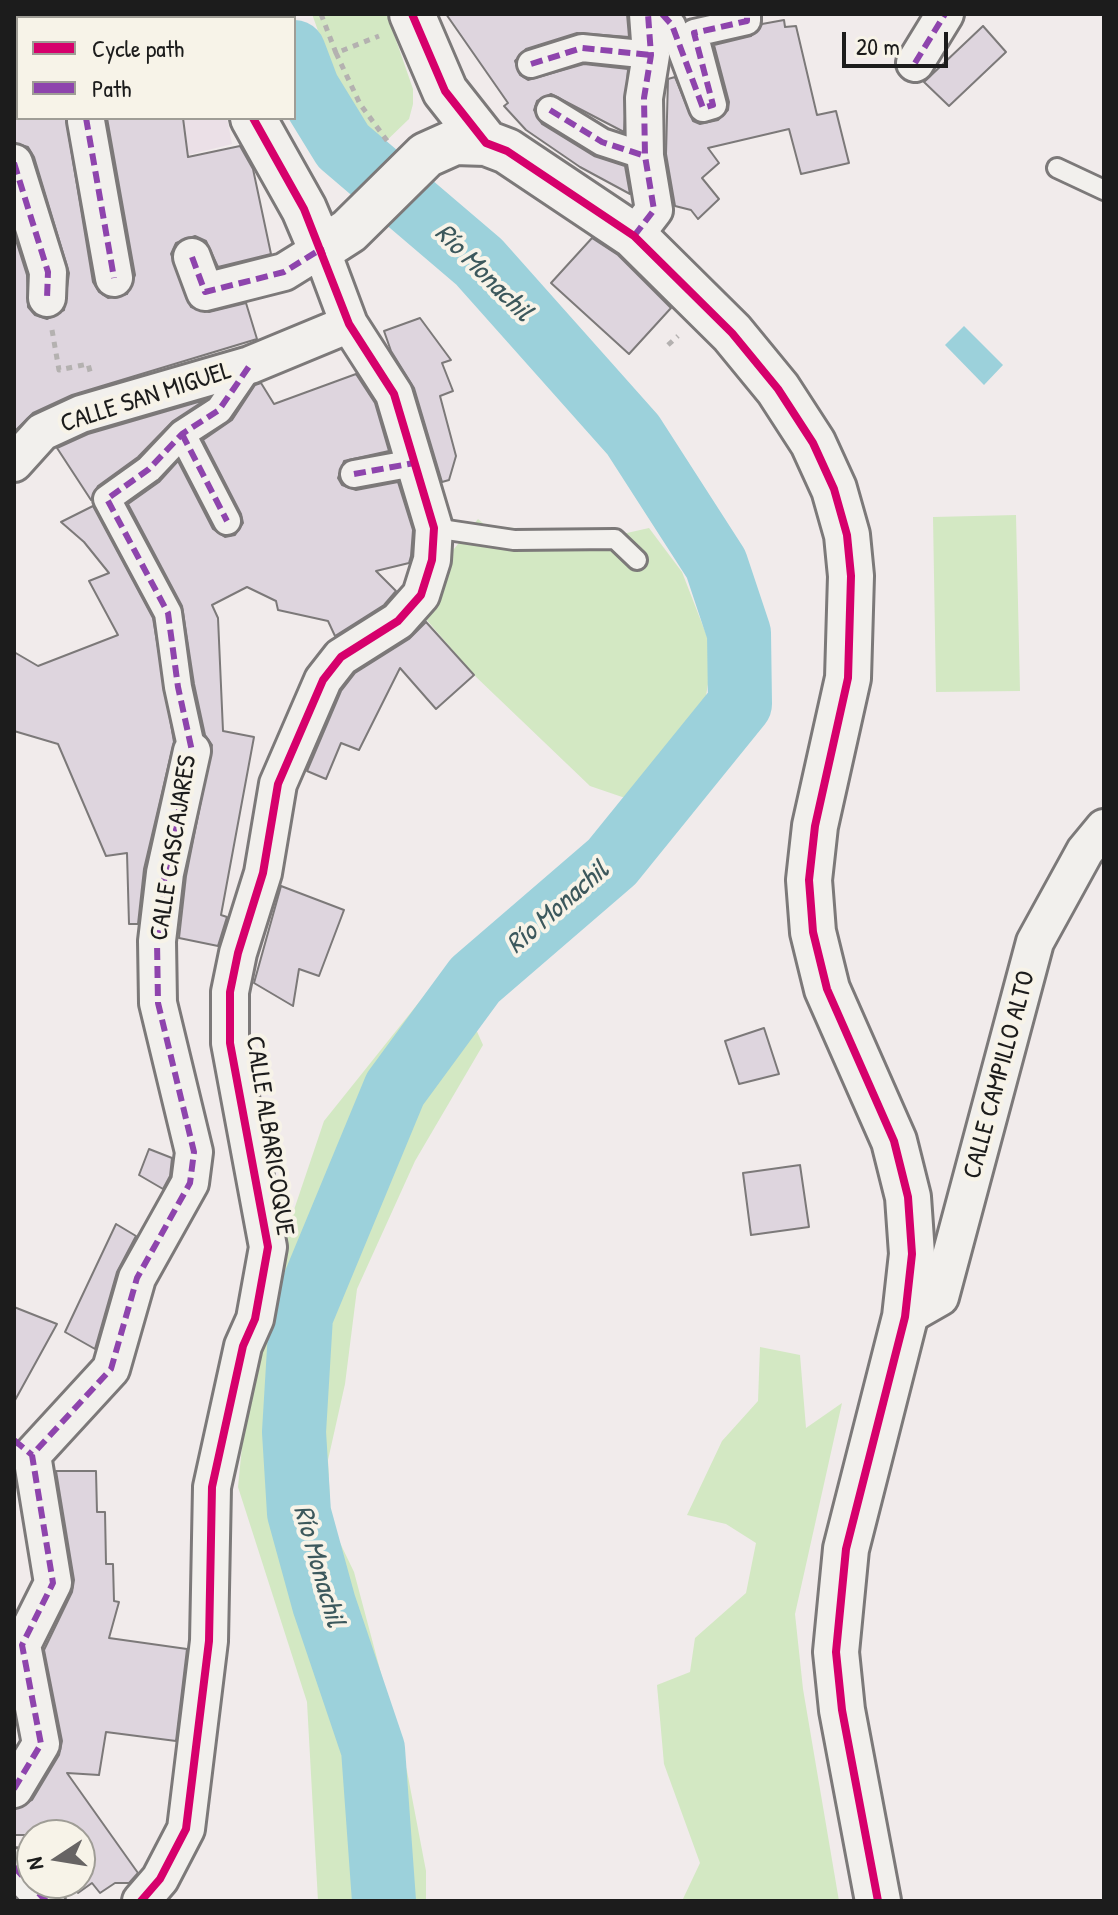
<!DOCTYPE html>
<meta charset="utf-8">
<style>
body{margin:0}
#map{position:relative;width:1118px;height:1915px;overflow:hidden;background:#f1ebeb;font-family:"Patrick Hand",sans-serif}
canvas{display:block}
.frame{position:absolute;inset:0;border:16px solid #1c1c1c;pointer-events:none}
.legend{position:absolute;left:16px;top:16px;width:280px;height:104px;box-sizing:border-box;background:#f7f3e8;border:2px solid #9f9d96;margin:0;padding:10px 14px;list-style:none;font-size:24px;color:#1c1c1c}
.legend li{display:flex;align-items:center;gap:16px;height:40px}
.legend b{width:40px;border:2px solid #9f9d96}
.north{position:absolute;left:16px;top:1819px;width:80px;height:80px;box-sizing:border-box;background:#f7f3e8;border:2px solid #9f9d96;border-radius:50%;rotate:258deg;font-size:22px;font-weight:700;line-height:32px;text-align:center;color:#1c1c1c}
.north::after{content:'';display:block;margin:auto;width:28px;height:36px;background:#676464;clip-path:polygon(50% 0,100% 100%,50% 72%,0 100%)}
.scale{position:absolute;left:842px;top:32px;width:106px;height:36px;box-sizing:border-box;border:4px solid #1c1c1c;border-top:0;padding-left:10px;font-size:24px;line-height:28px;white-space:nowrap;color:#1c1c1c;-webkit-text-stroke:6px #f7f3e8;paint-order:stroke}
</style>
<div id="map">
<canvas width="1118" height="1915"></canvas>
<div class="frame"></div>
<ul class="legend">
<li><b style="height:10px;background:#d6006c"></b>Cycle path</li>
<li><b style="height:10px;background:#8e44ad"></b>Path</li>
</ul>
<div class="north">N</div>
<div class="scale">20 m</div>
</div>
<script>
const context = document.querySelector('canvas').getContext('2d');
context.lineJoin = 'round';
function fill(path, color) { context.fillStyle = color; context.fill(path, 'evenodd'); }
const poly = rows => new Path2D(rows.map(r => 'M' + r).join(''));
function trace(path, color, width, dash) { context.strokeStyle = color; context.lineWidth = width; context.lineCap = dash ? 'butt' : 'round'; context.setLineDash(dash || []); context.stroke(path); }
function label(font, color, halo, rows, align = 'center') {
  context.font = font + ' "Patrick Hand",sans-serif'; context.lineWidth = 8; context.setLineDash([]); context.textBaseline = 'middle'; context.strokeStyle = halo; context.fillStyle = color; for (const [text, x, y, turn = 0] of rows) {
    context.save(); context.translate(x, y); context.rotate((+turn || 0) * Math.PI / 180); context.textAlign = isNaN(turn) ? turn : align; if (halo) context.strokeText(text, 0, 0); context.fillText(text, 0, 0); context.restore();
  }
}
fill(poly([
 [123,14,204,14,205,18,124,18],
 [137,118,227,118,232,144,188,155]
]), '#ebe0e7');
fill(poly([
 [312,14,387,14,413,89,413,104,409,119,381,146,361,123,336,81],
 [1016,515,1020,691,936,692,933,517],
 [478,519,486,526,618,535,649,528,682,572,708,639,709,678,703,714,628,799,590,786,474,675,419,611,450,554],
 [448,966,483,1045,415,1161,357,1289,345,1384,328,1460,331,1524,354,1572,407,1771,426,1871,426,1901,318,1901,307,1702,238,1487,245,1416,273,1272,324,1121],
 [760,1347,800,1355,806,1428,842,1403,795,1614,803,1689,839,1901,682,1901,700,1863,664,1764,657,1685,690,1672,695,1638,746,1593,756,1543,726,1524,687,1515,722,1441,758,1401]
]), '#d3e8c3');
fill(poly([
 [964,326,1003,365,984,385,945,345]
]), '#9cd1db');
trace(poly([
 [294,52,308,89,343,146,479,262,633,435,716,564,739,633,740,704,612,862,475,980,395,1089,301,1316,294,1432,299,1513,324,1604,373,1749,384,1901]
]), '#9cd1db', 64);
const building = poly([
 [446,14,627,14,629,37,577,33,526,49,515,61,520,75,528,80,584,64,628,69,624,132,551,94,537,101,534,110,542,124,594,156,625,166,630,194,580,167,526,130,504,106,508,103,446,14],
 [784,20,785,27,796,26,817,115,836,111,849,163,801,174,789,129,708,148,719,163,702,178,719,199,698,219,691,210,675,206,666,154,668,79,675,77,693,121,700,124,718,120,728,110,729,102,714,45,751,36,762,24,784,20],
 [983,26,1006,52,949,106,924,82,983,26],
 [14,118,66,118,93,282,99,292,108,298,127,294,135,275,107,118,183,118,188,157,240,146,253,169,271,254,218,267,206,241,195,236,176,243,171,254,191,307,209,312,246,303,257,339,72,395,33,413,14,432,14,234,27,275,28,307,35,315,47,319,64,310,69,273,34,157,28,147,14,143,14,118],
 [592,238,618,255,671,308,629,354,551,283,592,238],
 [420,318,451,360,442,363,453,391,440,396,456,456,449,480,442,482,414,388,391,351,384,331,420,318],
 [356,374,375,403,389,451,344,461,338,478,342,485,356,490,398,482,413,530,411,556,409,563,376,571,396,591,384,605,335,636,328,621,278,610,276,601,247,587,212,605,218,618,223,731,254,737,221,915,227,917,218,946,179,938,186,876,212,745,205,735,194,684,182,606,128,504,159,482,178,461,213,529,225,537,235,535,243,523,241,514,203,440,232,420,255,385,261,383,274,404,356,374],
 [205,400,173,421,138,457,98,486,91,500,57,448,88,434,205,400],
 [93,506,153,618,174,742,144,869,138,924,129,924,127,853,106,856,58,744,14,731,14,652,38,666,118,635,89,581,109,573,84,542,61,522,93,506],
 [426,622,474,675,436,709,400,668,359,750,341,743,326,779,307,771,341,691,355,673,409,639,426,622],
 [281,886,344,910,319,976,299,969,293,1006,254,983,281,886],
 [764,1028,779,1074,739,1084,725,1041,764,1028],
 [149,1149,172,1158,170,1176,163,1189,139,1175,149,1149],
 [800,1165,809,1227,751,1235,743,1173,800,1165],
 [116,1224,136,1236,117,1272,95,1349,65,1332,116,1224],
 [14,1307,57,1324,14,1402,14,1307],
 [56,1471,96,1471,97,1512,105,1512,106,1564,113,1564,114,1601,119,1602,109,1638,187,1649,176,1741,106,1732,99,1775,67,1773,138,1873,129,1883,115,1883,100,1893,92,1883,78,1893,71,1883,80,1883,80,1835,14,1835,14,1810,32,1800,59,1755,62,1741,44,1650,72,1592,74,1580,56,1471]
]);
fill(building, '#ded5de');
trace(building, '#7c7979', 2);
const service = poly([
 [1057,168,1104,190],
 [434,528,514,540,615,539,637,560]
]);
const pedestrian = poly([
 [662,14,672,25,703,108,713,105,694,33,747,21,747,14],
 [531,64,582,48,651,55],
 [550,110,602,142,645,156],
 [182,434,227,521],
 [354,474,414,463],
 [192,751,178,687,168,613,107,499,149,469,182,434,219,410,250,365]
]);
const minor = poly([
 [84,14,84,18],
 [915,63,945,14],
 [86,121,114,278],
 [14,163,48,272,47,298],
 [634,236,654,210,645,156,644,98,651,55,648,14],
 [14,463,42,432,81,414,250,365,349,324],
 [905,1317,940,1297,1035,942,1085,851,1104,828],
 [14,1789,41,1744,22,1645,53,1583,32,1455,111,1369,137,1278,190,1183,194,1152,158,1003,157,941,165,873,192,751],
 [14,1867,46,1901],
 [141,1901,160,1879,186,1829,209,1641,212,1487,243,1346,255,1319,268,1247,230,1043,230,992,238,953,263,873,278,784,323,680,341,657,398,621,421,595,432,560,434,528,394,394,349,324,321,249,284,272,205,292,192,257]
]);
const tertiary = poly([
 [218,14,219,18],
 [412,14,445,91,486,143,507,151,634,236,732,333,778,389,813,443,834,489,847,535,851,576,848,678,815,826,809,880,813,932,827,989,894,1141,908,1197,912,1254,905,1317,846,1549,836,1652,842,1710,878,1901],
 [253,118,304,209,321,249,349,231,426,155,455,142,486,143]
]);
trace(service, '#7c7979', 24);
trace(pedestrian, '#7c7979', 32);
trace(minor, '#7c7979', 42);
trace(tertiary, '#7c7979', 50);
trace(poly([
 [321,14,336,53,379,36],
 [336,53,360,104,388,142],
 [52,330,59,370,88,364,91,375],
 [668,345,678,336]
]), '#b4b1b0', 5, [6, 6]);
trace(service, '#f2f0ed', 18);
trace(pedestrian, '#f2f0ed', 26);
trace(minor, '#f2f0ed', 36);
trace(tertiary, '#f2f0ed', 44);
trace(poly([
 [84,14,84,18],
 [662,14,672,25,703,108,713,105,694,33,747,21,747,14],
 [915,63,945,14],
 [531,64,582,48,651,55],
 [550,110,602,142,645,156],
 [86,118,114,278],
 [14,163,48,272,47,298],
 [634,236,654,210,645,156,644,98,651,55,648,14],
 [192,257,205,292,284,272,321,249,323,255],
 [182,434,227,521],
 [354,474,414,463],
 [14,1440,32,1455],
 [14,1789,41,1744,22,1645,53,1583,32,1455,111,1369,137,1278,190,1183,194,1152,158,1003,157,941,165,873,192,751,178,687,168,613,107,499,149,469,182,434,219,410,250,365],
 [14,1867,46,1901]
]), '#8e44ad', 6, [12, 6]);
trace(poly([
 [412,14,445,91,486,143,507,151,634,236,732,333,778,389,813,443,834,489,847,535,851,576,848,678,815,826,809,880,813,932,827,989,894,1141,908,1197,912,1254,905,1317,846,1549,836,1652,842,1710,878,1901],
 [141,1901,160,1879,186,1829,209,1641,212,1487,243,1346,255,1319,268,1247,230,1043,230,992,238,953,263,873,278,784,323,680,341,657,398,621,421,595,432,560,434,528,394,394,349,324,304,209,253,118]
]), '#d6006c', 8);
label('26px', '#1c1c1c', '#f7f3e8', [
 ["CALLE SAN MIGUEL",146,398,-18],
 ["CALLE CASCAJARES",174,848,-81],
 ["CALLE CAMPILLO ALTO",1000,1075,-75],
 ["CALLE ALBARICOQUE",269,1136,81]
]);
label('italic 28px', '#3c585c', '#f7f3e8', [
 ["Río Monachil",483,273,45],
 ["Río Monachil",558,908,-41],
 ["Río Monachil",318,1566,74]
]);
</script>
